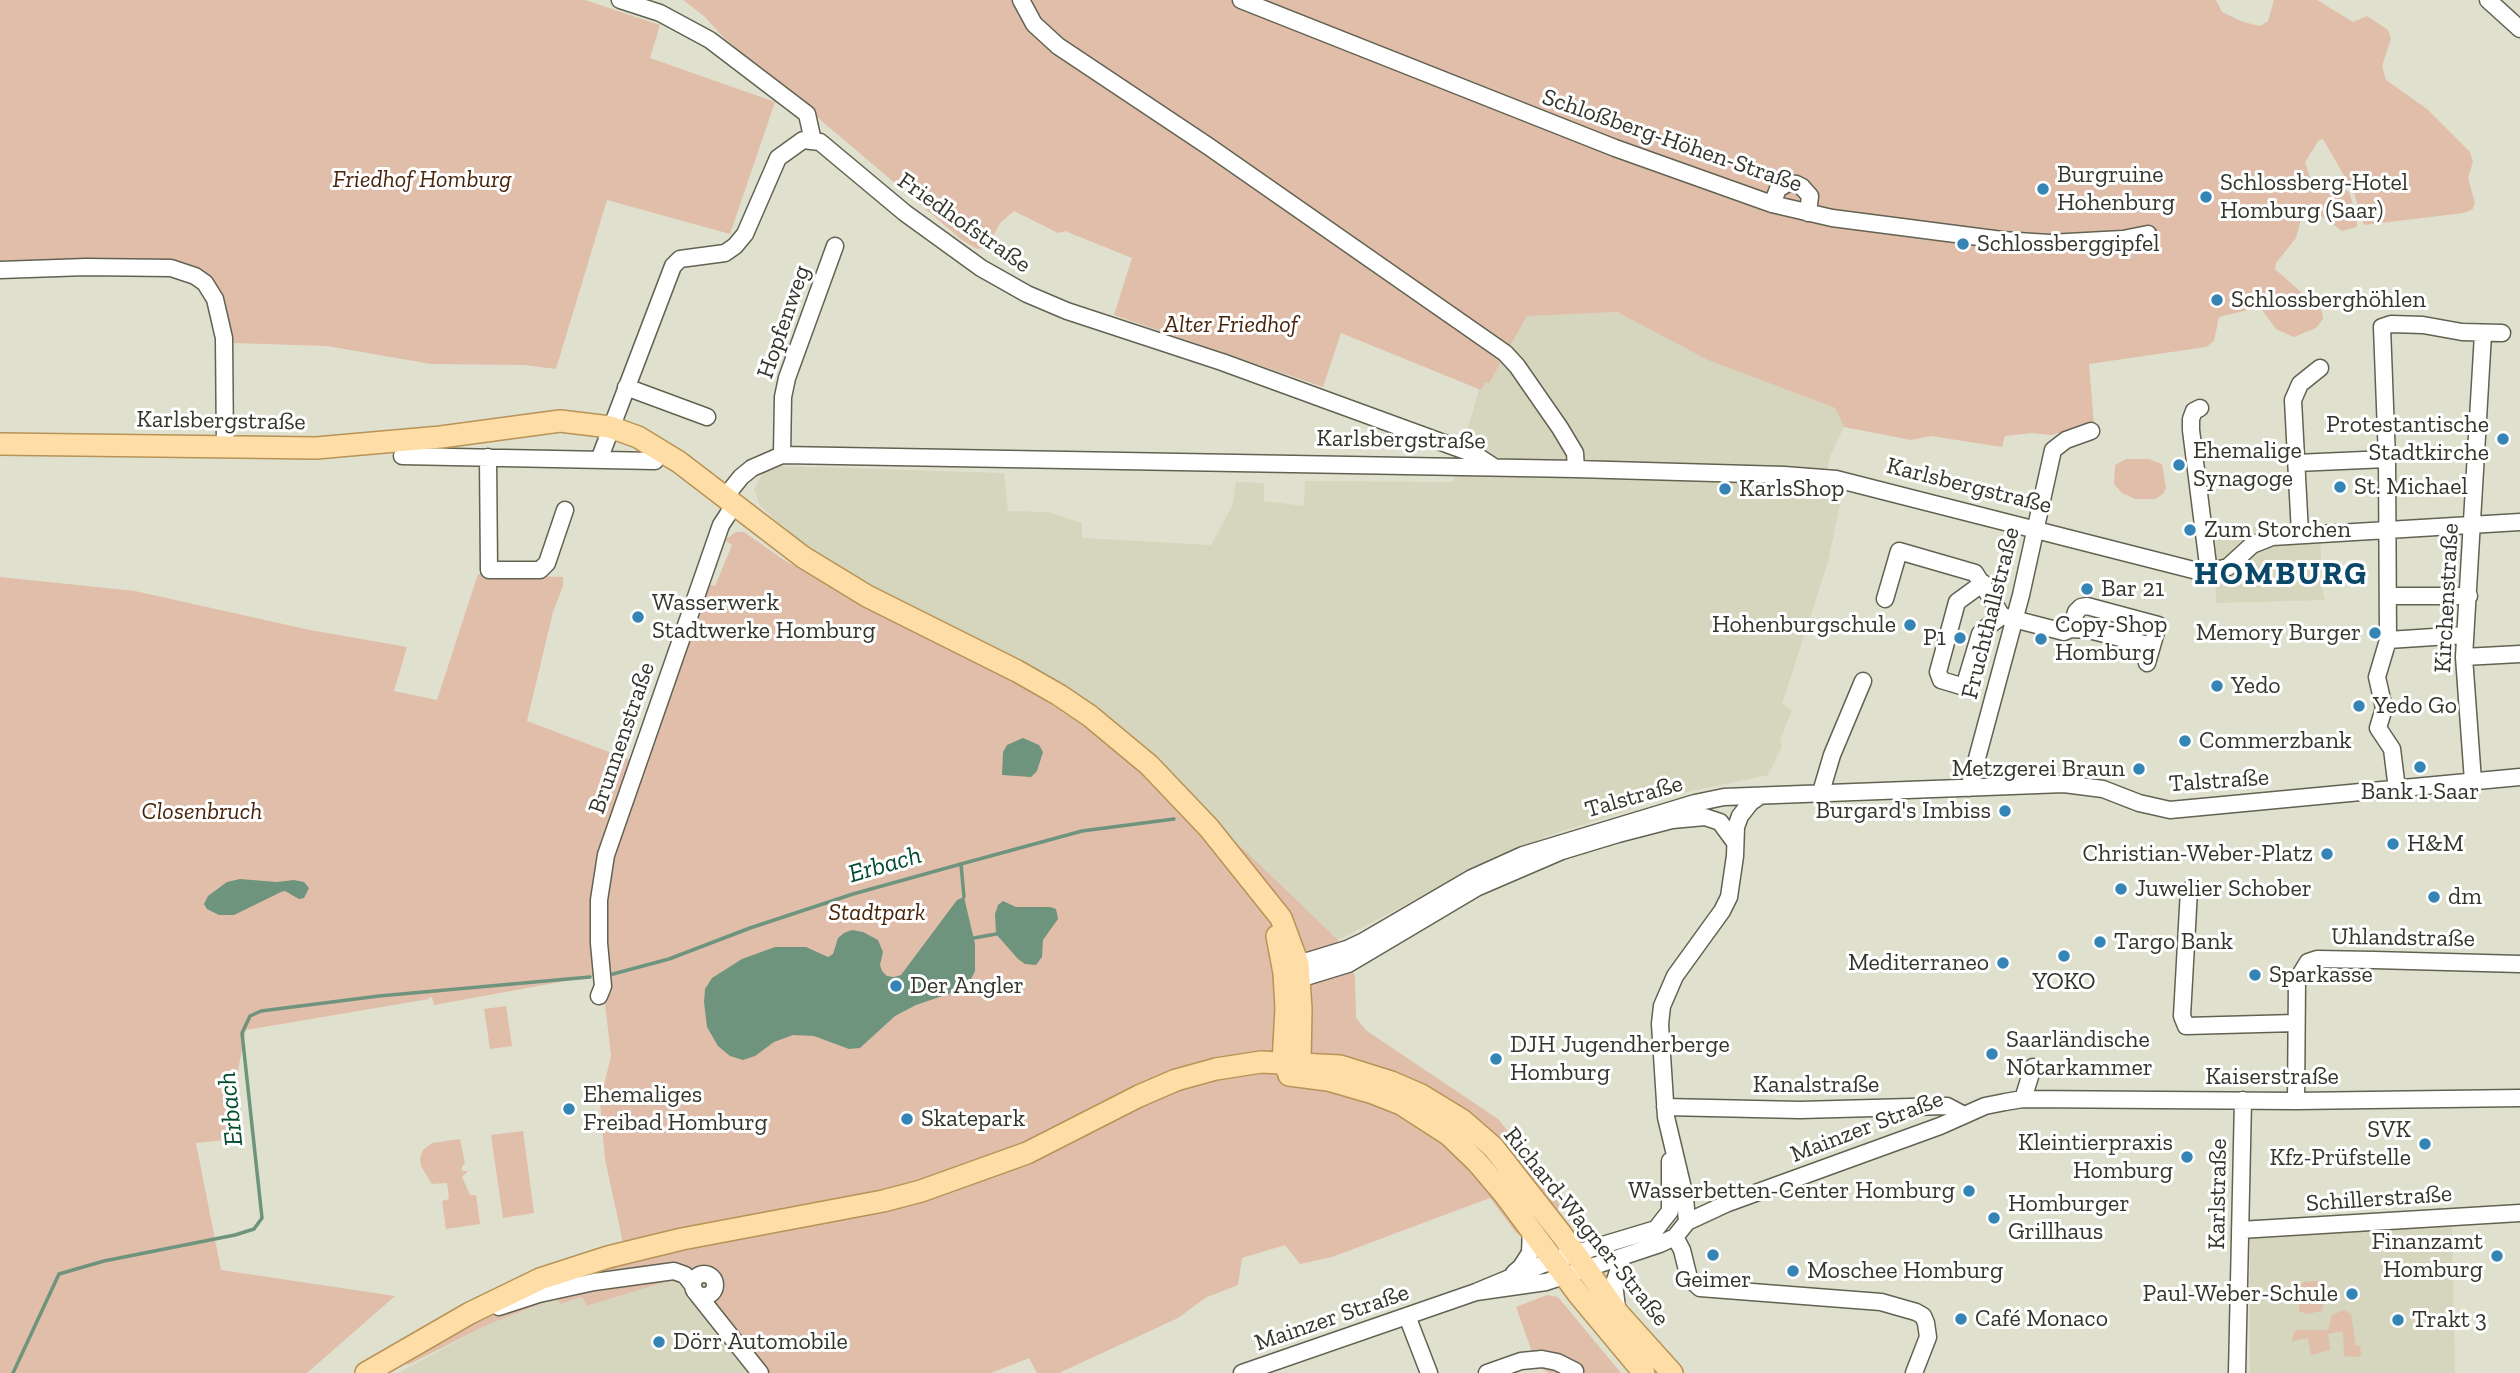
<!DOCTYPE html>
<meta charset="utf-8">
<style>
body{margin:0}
canvas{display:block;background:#e0e0ce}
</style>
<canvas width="2520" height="1373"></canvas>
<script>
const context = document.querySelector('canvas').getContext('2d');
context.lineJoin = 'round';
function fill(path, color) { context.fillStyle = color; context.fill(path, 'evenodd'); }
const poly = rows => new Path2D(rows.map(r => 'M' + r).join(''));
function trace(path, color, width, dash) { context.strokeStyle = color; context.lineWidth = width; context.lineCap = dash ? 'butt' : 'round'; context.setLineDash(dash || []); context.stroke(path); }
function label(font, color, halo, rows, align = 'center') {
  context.font = font + ' "Zilla Slab",serif'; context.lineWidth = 6; context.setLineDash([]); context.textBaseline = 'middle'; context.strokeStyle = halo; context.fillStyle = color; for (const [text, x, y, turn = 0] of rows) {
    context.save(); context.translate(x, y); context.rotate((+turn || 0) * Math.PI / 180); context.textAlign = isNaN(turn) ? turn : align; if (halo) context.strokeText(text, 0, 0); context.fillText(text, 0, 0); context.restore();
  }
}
fill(poly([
 [1617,312,1708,360,1835,408,1844,427,1831,454,1823,484,1843,490,1828,562,1782,704,1792,710,1780,741,1782,747,1768,775,1649,800,1626,811,1547,836,1455,879,1338,940,1270,877,1156,759,1123,729,1074,694,863,581,798,539,760,506,754,489,763,473,782,466,1004,473,1008,511,1048,512,1082,523,1082,538,1211,545,1232,506,1236,482,1264,483,1264,501,1304,506,1305,481,1453,482,1479,389,1481,390,1485,381,1489,382,1527,316],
 [2299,524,2320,533,2322,589,2325,600,2216,603,2215,573,2204,531],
 [2452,1226,2455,1373,2250,1373,2250,1239],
 [671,1279,680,1284,752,1373,398,1373,489,1324,557,1298,562,1304,582,1297,588,1306]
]), '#d6d5bd');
fill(poly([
 [0,0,585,0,660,25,650,58,775,102,730,234,607,200,556,369,524,365,431,364,327,346,234,343,225,300,213,282,189,266,165,262,0,265],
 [683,0,2216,0,2222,12,2243,22,2260,26,2268,21,2274,0,2317,0,2353,22,2367,16,2388,30,2391,38,2382,66,2386,80,2427,109,2470,152,2473,162,2468,178,2475,203,2473,209,2464,213,2364,225,2354,193,2323,139,2319,140,2305,162,2314,190,2322,193,2336,185,2349,192,2356,213,2357,227,2342,231,2317,213,2308,212,2300,222,2296,238,2276,263,2275,269,2322,311,2323,319,2316,328,2294,337,2276,329,2260,307,2219,317,2214,341,2206,347,2089,364,2094,424,2051,435,2032,433,2005,436,2002,447,1931,436,1911,440,1844,427,1835,408,1708,360,1617,312,1527,316,1489,383,1485,382,1481,390,1341,333,1323,387,1114,315,1132,258,1065,231,1058,233,1014,211,1001,222,986,248,977,249,962,240,725,39,704,16],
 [2126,459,2149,459,2162,464,2166,488,2163,494,2155,499,2135,499,2122,493,2114,484,2115,465],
 [736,532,744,532,784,560,878,614,998,673,1050,704,1106,741,1218,825,1338,940,1355,976,1356,1018,1367,1031,1498,1119,1526,1153,1561,1207,1517,1234,1490,1198,1332,1257,1300,1264,1285,1245,1242,1258,1238,1285,1205,1298,1178,1318,1059,1373,1037,1373,1029,1358,991,1373,752,1373,680,1284,671,1280,587,1306,582,1297,561,1304,556,1298,489,1324,408,1365,392,1347,463,1306,581,1254,623,1243,605,1159,600,1102,611,1056,605,1003,610,984,605,933,605,880,710,585,715,586,732,545,725,540],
 [478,574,563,577,563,586,553,612,527,721,630,760,599,865,593,976,434,1005,432,997,429,997,429,999,246,1030,224,1140,196,1143,221,1270,395,1296,307,1373,0,1373,0,577,135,591,310,630,407,647,394,691,437,700],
 [506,1006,512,1046,490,1049,484,1009],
 [523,1131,534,1213,503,1218,491,1135],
 [460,1139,465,1164,462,1166,462,1171,468,1171,462,1177,470,1195,476,1195,480,1224,446,1229,442,1201,449,1199,447,1183,432,1184,421,1166,420,1158,423,1150,432,1143],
 [2319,1281,2323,1283,2325,1288,2322,1311,2306,1314,2299,1311,2299,1285,2304,1282],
 [1547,1295,1558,1297,1621,1373,1549,1373,1537,1366,1516,1307],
 [2344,1310,2351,1314,2356,1346,2360,1346,2361,1355,2358,1357,2344,1356,2343,1331,2328,1334,2330,1350,2311,1355,2308,1338,2292,1341,2294,1332,2298,1330,2328,1330,2332,1315]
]), '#e0beaa');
fill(poly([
 [1023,738,1039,745,1043,752,1037,771,1031,777,1002,775,1003,752,1007,745],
 [240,879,277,882,294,880,304,882,309,888,304,898,299,899,285,891,281,892,234,915,219,915,207,909,204,904,208,896,227,882],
 [964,897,975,944,975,971,968,985,960,990,916,1005,895,1016,860,1048,849,1049,814,1036,793,1035,774,1042,755,1056,743,1060,730,1056,718,1046,707,1027,704,1002,705,989,712,978,742,959,775,947,806,947,828,957,833,954,838,938,844,933,852,930,863,932,878,940,883,952,880,965,882,971,887,976,894,977,901,975,957,900],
 [1003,901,1016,907,1050,907,1056,909,1058,919,1043,940,1042,957,1036,965,1025,964,1018,959,996,934,995,914,998,905]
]), '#6e947e');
trace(poly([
 [961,864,964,897],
 [974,938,996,934],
 [613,974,669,959,750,928,853,894,961,864,1082,831,1174,819],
 [13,1373,59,1274,104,1261,235,1235,254,1229,262,1218,242,1033,250,1016,261,1011,379,996,590,977]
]), '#6e947e', 3.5);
const minor = poly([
 [620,0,660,13,710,40,807,114,813,141],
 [1021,0,1034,24,1058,46,1208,146,1505,353,1517,366,1560,428,1575,453,1576,469],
 [1241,0,1615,148,1772,204,1832,218,2002,240,2049,243,2123,239,2148,234],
 [2488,0,2520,29],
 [1772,204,1778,189,1788,183,1796,184,1802,187,1810,196,1808,213],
 [0,270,86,267,171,268,195,276,205,283,215,299,224,338,225,448],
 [626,387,707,417],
 [2200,408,2194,411,2191,419,2191,430,2209,573],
 [782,455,783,397,787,378,835,246],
 [402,456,655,461],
 [488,457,489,570,540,570,547,563,565,510],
 [599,460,673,266,680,259,725,253,735,246,745,234,778,158,803,140,820,142,905,213,981,268,1027,294,1067,311,1222,362,1474,454,1494,467],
 [2296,463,2387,459],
 [725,497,741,477,752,468,782,455,1576,469,1784,475,1836,479,2205,573,2228,567,2252,545,2272,537,2520,522],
 [2300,534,2293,400,2300,384,2320,368],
 [1983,583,1957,602,1938,672,1941,680,1961,686,1965,684,1980,634,1987,627,2002,616],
 [2388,596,2469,596],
 [1885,599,1899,551,1975,573,2002,616,2064,632,2071,629,2089,630,2152,646],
 [2071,629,2076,612,2081,607,2087,606,2158,625,2147,663],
 [2388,640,2465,635],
 [2464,657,2520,654],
 [2473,781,2464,657,2483,334],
 [1969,788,2021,595,2053,450,2066,440,2091,431],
 [2397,789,2392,749,2378,728,2384,708,2377,677,2388,640,2387,459,2382,327,2391,324,2423,325,2462,332,2502,333],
 [1821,792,1832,755,1863,681],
 [1734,841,1720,822,1705,817,1672,820,1618,834,1562,851,1476,888,1348,964,1299,979,1284,973,1298,964,1347,949,1364,941,1472,878,1523,855,1695,803,1724,797,2064,784,2103,789,2139,803,2170,810,2520,777],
 [2189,890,2182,1016,2186,1026,2296,1023],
 [599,996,603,986,599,943,599,900,606,855,721,525,734,505],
 [2023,1099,2033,1067],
 [2296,1101,2297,980,2308,962,2317,959,2374,960,2520,964],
 [1665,1107,1800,1110,1947,1106,1964,1115],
 [1670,1211,1670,1161],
 [1687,1222,1685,1197,1666,1117,1660,1024,1662,1006,1675,976,1722,911,1729,897,1735,856,1736,827,1740,816,1751,802,1760,796],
 [2240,1230,2520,1213],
 [1675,1237,1682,1250,1689,1278,1700,1288,1881,1302,1916,1312,1923,1316,1926,1323,1928,1337,1914,1373],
 [1514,1273,1521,1267,1530,1253,1531,1229],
 '693 1285a11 11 0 1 1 22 0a11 11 0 1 1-22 0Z',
 [1476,1292,1546,1282,1660,1244,1675,1237,1687,1222,1728,1203,1940,1126,1985,1106,2005,1102,2023,1099,2296,1101,2520,1098],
 [698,1295,760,1373],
 [499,1307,539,1294,594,1282,674,1271,685,1275,692,1284],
 [1617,1308,1614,1283,1623,1257],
 [1407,1316,1429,1373],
 [1242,1373,1476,1292,1553,1260,1656,1229,1670,1211],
 [1487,1373,1521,1361,1542,1359,1557,1362,1575,1371],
 [2237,1373,2243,1100]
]);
const major = poly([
 [0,444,316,448,441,437,560,421,610,427,638,437,679,462,803,557,867,596,1017,671,1059,695,1090,716,1149,765,1209,828,1281,918,1298,964,1301,1009,1300,1063,1289,1075],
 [1277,936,1284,973,1286,1008,1283,1063,1289,1073],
 [1289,1075,1328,1080,1373,1093,1401,1104,1449,1135,1477,1162,1505,1195,1579,1295,1644,1373],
 [366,1373,470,1313,540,1279,608,1257,682,1239,883,1201,921,1191,1027,1153,1139,1096,1176,1080,1216,1069,1261,1062,1340,1066,1391,1082,1421,1095,1462,1120,1493,1147,1562,1235,1618,1313,1672,1373]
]);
trace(minor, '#626252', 19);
trace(major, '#b79356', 24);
trace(minor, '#fff', 16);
trace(major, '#fedda6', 21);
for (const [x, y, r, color] of [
 [2043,189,7,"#3485b6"],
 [2206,197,7,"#3485b6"],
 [1963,244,7,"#3485b6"],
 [2217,300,7,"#3485b6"],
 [2503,439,7,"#3485b6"],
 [2179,465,7,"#3485b6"],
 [2340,487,7,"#3485b6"],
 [1725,489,7,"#3485b6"],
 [2190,530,7,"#3485b6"],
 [2087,589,7,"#3485b6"],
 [638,617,7,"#3485b6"],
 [1910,625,7,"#3485b6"],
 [2375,633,7,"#3485b6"],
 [1960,638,7,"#3485b6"],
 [2041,639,7,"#3485b6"],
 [2217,686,7,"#3485b6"],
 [2359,706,7,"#3485b6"],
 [2185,741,7,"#3485b6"],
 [2420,767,7,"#3485b6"],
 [2139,769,7,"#3485b6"],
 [2005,811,7,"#3485b6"],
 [2393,844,7,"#3485b6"],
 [2327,854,7,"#3485b6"],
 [2121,889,7,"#3485b6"],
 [2434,897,7,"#3485b6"],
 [2100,942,7,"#3485b6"],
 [2064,956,7,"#3485b6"],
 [2003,963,7,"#3485b6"],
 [2255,975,7,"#3485b6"],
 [896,986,7,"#3485b6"],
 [1992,1054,7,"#3485b6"],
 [1496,1059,7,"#3485b6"],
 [569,1109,7,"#3485b6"],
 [907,1119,7,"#3485b6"],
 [2425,1144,7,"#3485b6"],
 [2187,1157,7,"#3485b6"],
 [1969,1191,7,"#3485b6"],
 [1994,1218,7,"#3485b6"],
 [1713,1255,7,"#3485b6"],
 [2497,1256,7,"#3485b6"],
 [1793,1271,7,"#3485b6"],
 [2352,1294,7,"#3485b6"],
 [1961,1319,7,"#3485b6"],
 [2398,1320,7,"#3485b6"],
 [659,1342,7,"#3485b6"]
]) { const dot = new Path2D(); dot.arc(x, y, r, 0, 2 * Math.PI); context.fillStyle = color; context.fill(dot); trace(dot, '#fff', 2.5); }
label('24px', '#35352e', '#fff', [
 ["Schloßberg-Höhen-Straße",1672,141,19],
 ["Friedhofstraße",964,223,35],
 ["Hopfenweg",784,322,-71],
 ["Karlsbergstraße",221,421,1],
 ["Karlsbergstraße",1401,440,1],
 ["Karlsbergstraße",1969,486,14],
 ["Kirchenstraße",2447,598,-87],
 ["Fruchthallstraße",1991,613,-76],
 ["Brunnenstraße",622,738,-71],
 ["Talstraße",2219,781,-4],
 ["Talstraße",1634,797,-16],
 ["Uhlandstraße",2403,938,1],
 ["Kaiserstraße",2272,1077],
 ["Kanalstraße",1816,1085],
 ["Mainzer Straße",1867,1127,-21],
 ["Karlstraße",2218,1194,-89],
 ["Schillerstraße",2379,1199,-4],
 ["Richard-Wagner-Straße",1586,1227,51],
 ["Mainzer Straße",1332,1318,-19]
]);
label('24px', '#35352e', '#fff', [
 ["Burgruine",2057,175],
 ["Hohenburg",2057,203],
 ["Schlossberg-Hotel",2220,183],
 ["Homburg (Saar)",2220,211],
 ["Schlossberggipfel",1977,244],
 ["Schlossberghöhlen",2231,300],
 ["Protestantische",2489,425,"right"],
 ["Stadtkirche",2489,453,"right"],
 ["Ehemalige",2193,451],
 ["Synagoge",2193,479],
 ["St. Michael",2354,487],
 ["KarlsShop",1739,489],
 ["Zum Storchen",2204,530],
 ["Bar 21",2101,589],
 ["Wasserwerk",652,603],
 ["Stadtwerke Homburg",652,631],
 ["Hohenburgschule",1896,625,"right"],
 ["Copy-Shop",2055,625],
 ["Homburg",2055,653],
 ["Memory Burger",2361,633,"right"],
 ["P1",1946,638,"right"],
 ["Yedo",2231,686],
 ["Yedo Go",2373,706],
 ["Commerzbank",2199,741],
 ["Metzgerei Braun",2125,769,"right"],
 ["Bank 1 Saar",2420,792,"center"],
 ["Burgard's Imbiss",1991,811,"right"],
 ["H&M",2407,844],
 ["Christian-Weber-Platz",2313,854,"right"],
 ["Juwelier Schober",2135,889],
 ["dm",2448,897],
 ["Targo Bank",2114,942],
 ["Mediterraneo",1989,963,"right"],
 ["Sparkasse",2269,975],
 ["YOKO",2064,982,"center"],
 ["Der Angler",910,986],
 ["Saarländische",2006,1040],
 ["Notarkammer",2006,1068],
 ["DJH Jugendherberge",1510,1045],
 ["Homburg",1510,1073],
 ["Ehemaliges",583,1095],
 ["Freibad Homburg",583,1123],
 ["Skatepark",921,1119],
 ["SVK",2411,1130,"right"],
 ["Kfz-Prüfstelle",2411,1158,"right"],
 ["Kleintierpraxis",2173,1143,"right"],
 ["Homburg",2173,1171,"right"],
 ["Wasserbetten-Center Homburg",1955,1191,"right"],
 ["Homburger",2008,1204],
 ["Grillhaus",2008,1232],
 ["Finanzamt",2483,1242,"right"],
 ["Homburg",2483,1270,"right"],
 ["Moschee Homburg",1807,1271],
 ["Geimer",1713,1280,"center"],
 ["Paul-Weber-Schule",2338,1294,"right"],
 ["Café Monaco",1975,1319],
 ["Trakt 3",2412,1320],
 ["Dörr Automobile",673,1342]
], 'left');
label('italic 24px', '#49240b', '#fff', [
 ["Friedhof Homburg",422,180],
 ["Alter Friedhof",1231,325],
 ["Closenbruch",202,812],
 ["Stadtpark",877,913]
]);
label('italic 26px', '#034c2f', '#fff', [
 ["Erbach",885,865,-16],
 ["Erbach",231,1109,-96]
]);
context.letterSpacing = '2px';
label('bold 32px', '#0a4768', '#fff', [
 ["HOMBURG",2281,575]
]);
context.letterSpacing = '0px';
</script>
